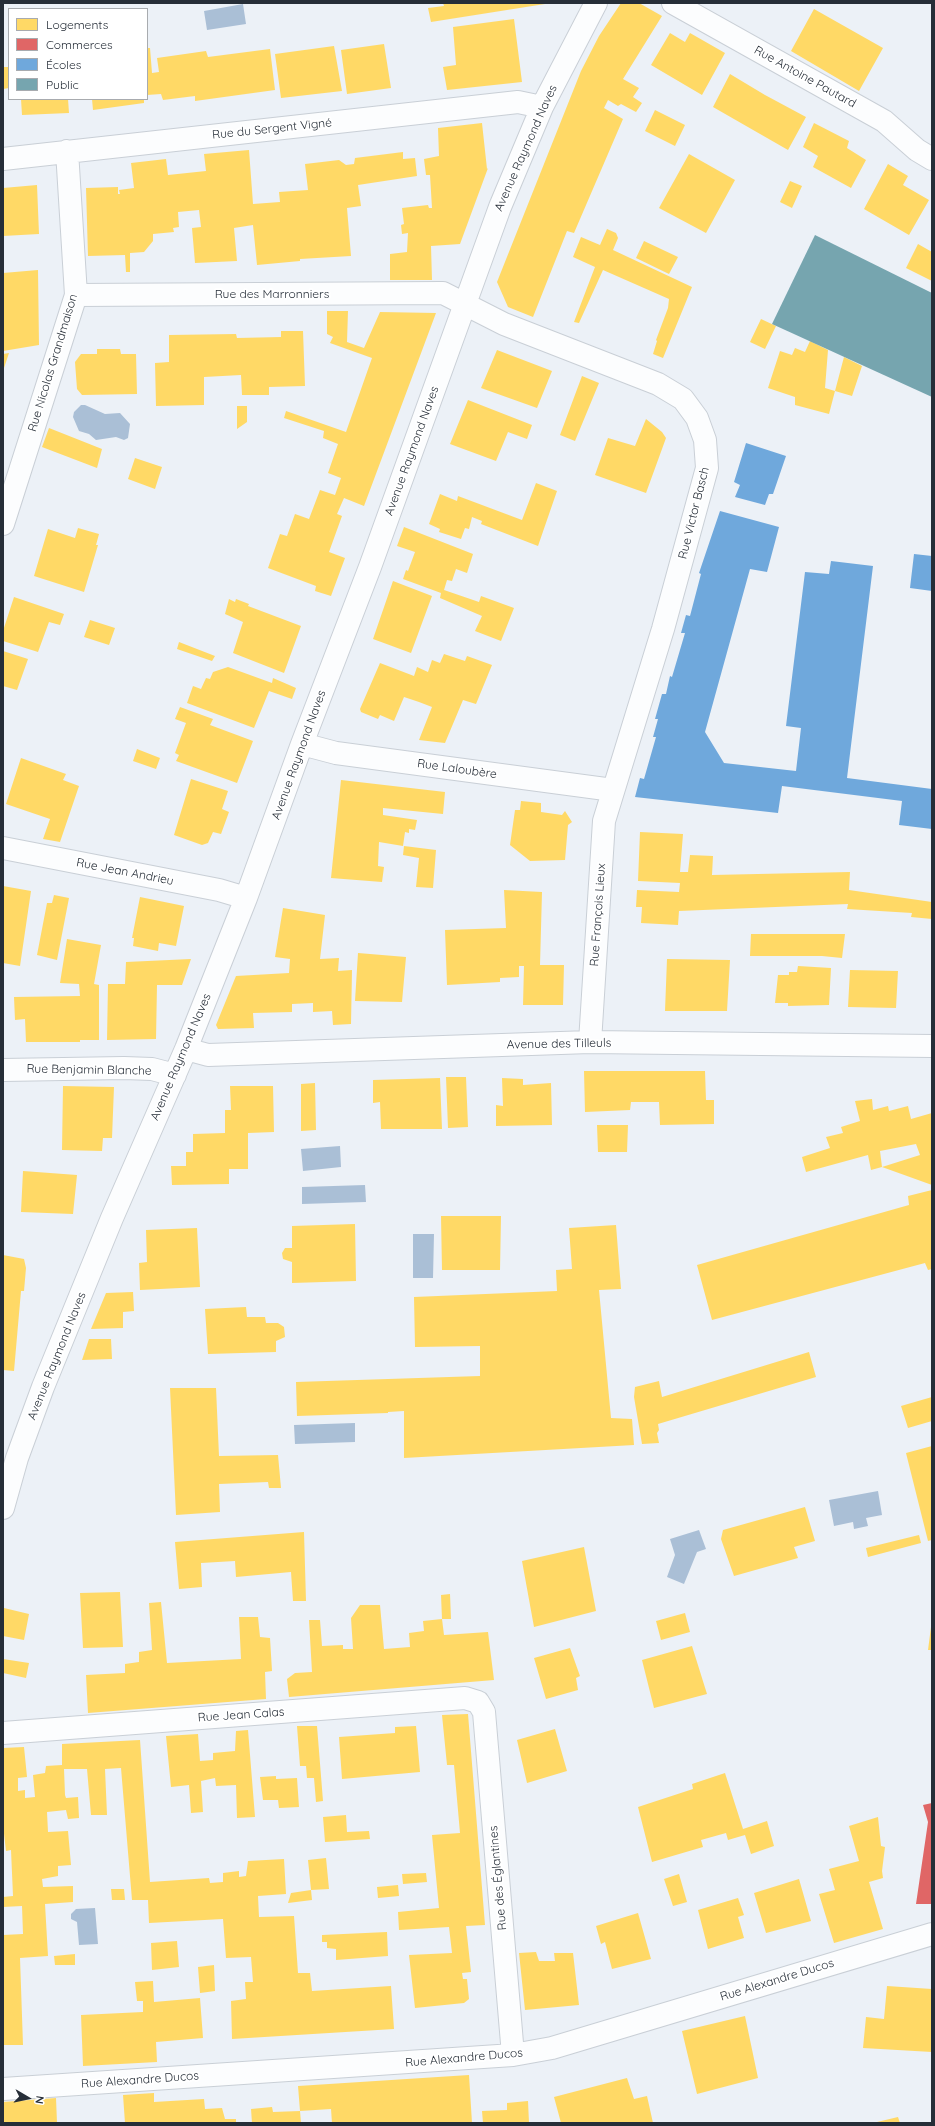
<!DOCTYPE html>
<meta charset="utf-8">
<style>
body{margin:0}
#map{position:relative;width:935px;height:2126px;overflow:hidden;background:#ecf1f7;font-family:Quicksand,sans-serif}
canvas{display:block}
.frame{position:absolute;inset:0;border:4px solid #262e38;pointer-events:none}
.legend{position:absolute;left:8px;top:8px;width:140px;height:92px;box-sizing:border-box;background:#fff;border:1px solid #a8abaf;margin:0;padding:5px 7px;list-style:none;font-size:12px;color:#262e38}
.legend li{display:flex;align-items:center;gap:8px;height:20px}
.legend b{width:20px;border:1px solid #a8abaf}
.north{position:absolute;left:8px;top:2078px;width:40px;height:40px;-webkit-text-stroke:3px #fff;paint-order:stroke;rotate:99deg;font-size:11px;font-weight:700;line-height:16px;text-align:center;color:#262e38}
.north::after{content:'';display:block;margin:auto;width:14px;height:18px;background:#262e38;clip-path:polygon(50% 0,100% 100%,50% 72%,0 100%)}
</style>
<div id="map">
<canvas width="935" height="2126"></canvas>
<div class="frame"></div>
<ul class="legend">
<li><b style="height:11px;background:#ffd966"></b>Logements</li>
<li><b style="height:11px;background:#e06666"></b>Commerces</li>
<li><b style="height:11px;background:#6fa8dc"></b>Écoles</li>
<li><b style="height:11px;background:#76a5af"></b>Public</li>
</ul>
<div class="north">N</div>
</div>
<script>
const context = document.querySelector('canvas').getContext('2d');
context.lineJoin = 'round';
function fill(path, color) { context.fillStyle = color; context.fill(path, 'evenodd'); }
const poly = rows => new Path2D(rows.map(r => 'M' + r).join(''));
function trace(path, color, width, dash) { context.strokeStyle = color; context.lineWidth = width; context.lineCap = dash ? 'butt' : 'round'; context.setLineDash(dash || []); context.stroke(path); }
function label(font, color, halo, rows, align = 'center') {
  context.font = font + ' Quicksand,sans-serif'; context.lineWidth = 4; context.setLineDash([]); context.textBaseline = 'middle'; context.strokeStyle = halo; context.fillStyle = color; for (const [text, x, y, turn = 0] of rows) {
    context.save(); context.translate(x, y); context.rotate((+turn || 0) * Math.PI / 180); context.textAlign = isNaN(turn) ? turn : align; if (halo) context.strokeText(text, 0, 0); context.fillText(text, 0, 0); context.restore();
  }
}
fill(poly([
 [243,4,246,24,207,30,204,11],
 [81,405,85,405,105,414,120,413,130,424,128,438,124,440,116,437,96,440,89,434,79,431,73,417,74,412],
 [340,1146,341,1167,303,1171,301,1149],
 [365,1185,366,1202,302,1204,302,1187],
 [413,1234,434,1234,433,1278,413,1278],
 [355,1423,355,1442,295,1444,294,1425],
 [878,1491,882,1515,866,1518,868,1526,854,1529,853,1522,834,1526,829,1500],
 [699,1530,706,1549,697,1552,684,1584,667,1577,675,1555,670,1539],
 [95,1908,98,1944,79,1945,77,1922,71,1919,71,1914,76,1909]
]), '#aabfd6');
fill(poly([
 [443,3,545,3,545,4,431,22,428,8,444,6],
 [621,3,639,3,662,16,623,79,639,88,633,97,642,103,636,112,621,104,618,106,608,100,604,108,623,119,574,233,567,231,533,317,508,307,497,282,581,71,599,36],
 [814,9,883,48,859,91,791,51],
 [514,19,522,82,447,90,443,67,456,65,453,27],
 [670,33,685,42,690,33,725,53,702,95,651,65],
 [384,44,391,88,347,94,341,50],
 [334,46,342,91,281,98,275,54],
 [147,48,150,48,152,73,159,72,157,58,206,51,208,57,270,49,275,90,195,101,195,96,163,100,161,94,147,95],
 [3,67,9,67,9,88,3,89],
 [730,74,765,95,806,117,788,150,713,107],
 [21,99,68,99,69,113,22,115],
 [92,99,144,99,144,103,93,110],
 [655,110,685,125,675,146,645,131],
 [482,123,487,169,488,168,460,244,431,246,432,280,390,280,390,254,407,252,408,233,402,234,401,225,404,224,402,208,428,205,429,208,432,208,430,175,426,175,424,159,439,156,438,128],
 [814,123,849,141,847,148,866,160,851,188,813,167,818,156,803,147],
 [249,150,253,204,280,202,279,192,308,190,305,164,339,160,346,165,354,164,355,158,403,152,403,159,415,158,417,176,358,185,361,206,347,208,351,256,300,259,300,261,257,265,253,225,234,228,237,261,195,263,192,228,201,227,199,210,178,212,179,227,173,228,174,232,153,234,153,241,144,252,130,253,130,272,126,272,125,255,88,256,86,188,118,187,118,194,120,194,119,190,134,188,131,163,166,159,168,175,206,171,204,154],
 [689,154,735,180,706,233,659,208],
 [888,164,908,176,903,185,929,200,909,235,864,209],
 [790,181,802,186,792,208,780,202],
 [37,185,39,234,3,236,3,188],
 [607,229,616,233,618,238,613,250,692,287,663,358,653,354,657,341,656,340,668,308,669,299,603,270,579,323,574,322,595,267,573,257,581,237,600,245],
 [644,241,678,257,669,274,636,258],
 [918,244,932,252,932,281,906,268],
 [38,270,39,345,3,351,3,273],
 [327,311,348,311,347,342,364,348,380,312,436,313,364,506,344,498,337,514,342,516,329,552,345,558,331,596,315,591,316,586,268,568,280,534,287,536,295,514,309,519,320,490,335,495,341,478,328,473,338,444,323,438,324,431,284,418,286,411,346,432,372,358,330,343,333,337,327,334],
 [761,319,776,326,765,349,750,342],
 [281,331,303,331,305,386,269,387,269,395,242,395,241,375,204,377,204,405,156,406,155,363,169,362,169,335,236,334,237,338,281,337],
 [810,341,828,350,825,388,835,391,829,414,795,405,795,397,768,388,780,351,792,355,795,348,805,352],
 [97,349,120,349,121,354,136,354,137,394,82,395,77,389,75,362,81,354,97,354],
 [497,350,552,371,537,408,481,388],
 [9,353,3,371,3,354],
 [844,357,862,366,852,396,835,391],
 [582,376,599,383,575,441,560,435],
 [468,400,532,425,527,439,508,432,496,461,450,444],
 [237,406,247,406,247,422,237,429],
 [646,419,662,432,666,438,646,493,595,475,608,438,635,446],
 [49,428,102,449,97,468,42,447],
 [135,458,162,467,155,489,128,479],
 [536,483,557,491,538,546,481,524,482,521,472,517,469,529,465,528,461,539,439,532,440,529,429,524,440,494,457,501,458,496,522,520],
 [404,527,473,554,467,573,456,569,452,581,447,580,444,590,479,602,481,596,514,608,501,641,475,631,482,616,440,598,441,593,403,579,406,570,408,571,415,552,397,546],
 [78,528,99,534,96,545,98,545,84,592,34,576,48,529,75,538],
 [393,581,432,596,411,653,373,639],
 [14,597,64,614,60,625,49,622,38,652,3,641,3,631],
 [229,599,235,602,236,599,249,604,248,606,301,626,284,673,233,653,243,622,225,614],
 [90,620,115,628,109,645,84,637],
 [179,642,215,656,212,661,177,649],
 [3,651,28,659,17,690,3,686],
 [444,654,465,661,467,656,492,665,476,704,463,700,445,743,419,740,432,707,419,702,404,697,394,721,380,715,378,719,361,712,360,709,380,663,414,676,417,667,428,672,432,660,440,663],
 [228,667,272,683,273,678,296,688,292,699,269,691,254,728,187,703,193,686,201,689,206,678,210,679,213,672],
 [180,707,213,719,210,725,253,741,237,783,176,761,179,755,175,753,186,723,175,719],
 [137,749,160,758,156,769,133,761],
 [21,758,66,774,63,780,79,786,60,842,43,839,50,819,6,804],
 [191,779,228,791,222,809,229,812,221,834,213,832,208,843,202,845,174,835],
 [341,780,445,792,443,814,383,808,383,815,417,820,415,830,409,829,409,833,405,832,403,846,379,842,378,866,384,867,382,882,331,878],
 [521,801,541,803,541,812,562,815,565,811,572,822,568,825,565,860,530,861,510,845,515,810,520,810],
 [640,832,683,834,680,872,688,872,690,855,713,856,712,875,850,872,849,890,932,902,932,919,911,917,912,913,847,909,848,904,679,911,678,925,641,923,642,907,636,907,637,890,679,892,680,883,638,881],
 [404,846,436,850,433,888,416,887,419,858,403,855],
 [3,886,31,891,20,966,3,963],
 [504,890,542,892,540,965,564,965,563,1005,523,1005,524,966,519,966,519,977,500,978,500,982,447,985,445,930,506,928],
 [54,895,69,898,57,960,37,955,47,903,52,903],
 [140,897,184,906,176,946,159,943,158,951,133,946,134,938,132,938],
 [283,908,325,915,320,959,339,958,338,971,352,970,351,1024,333,1025,332,1011,313,1012,313,1003,292,1004,292,1012,253,1013,254,1028,218,1029,216,1025,236,976,289,973,290,959,275,957],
 [751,934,845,934,842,958,822,956,750,956],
 [67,939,101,945,94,984,99,985,99,1040,80,1040,80,1042,26,1042,25,1019,15,1020,14,997,80,996,79,984,60,983],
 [358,953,406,957,402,1002,355,1001],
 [191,959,182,985,157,985,156,1039,107,1040,108,984,125,984,126,962],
 [667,959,730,960,727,1011,665,1011],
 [798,966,831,968,829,1005,788,1006,788,1003,775,1003,778,975,789,975,789,972,797,972],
 [850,970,898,971,896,1008,848,1007],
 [584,1071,705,1071,706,1100,714,1100,714,1124,660,1125,659,1102,631,1102,630,1110,585,1112],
 [446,1077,466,1077,468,1127,448,1128],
 [440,1078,442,1129,381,1129,380,1102,373,1103,373,1080],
 [502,1078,523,1079,523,1085,551,1083,552,1125,496,1126,496,1105,503,1106],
 [315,1083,316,1130,301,1131,301,1084],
 [63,1086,114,1087,112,1138,103,1138,102,1151,62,1150],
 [230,1086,273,1086,274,1132,248,1133,248,1169,229,1169,229,1184,172,1185,171,1166,186,1166,186,1152,193,1152,193,1134,225,1133,225,1110,231,1110],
 [872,1099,873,1110,888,1106,889,1111,908,1106,911,1119,932,1113,932,1185,882,1167,871,1170,868,1155,806,1172,802,1157,830,1148,826,1137,843,1133,841,1127,860,1121,855,1101],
 [916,1144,920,1155,882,1167,880,1151],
 [597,1125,628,1125,627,1152,598,1152],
 [23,1171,77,1175,73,1214,21,1212],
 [932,1190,932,1269,928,1270,925,1263,712,1320,697,1265,909,1205,908,1196],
 [441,1216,501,1216,500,1270,442,1270],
 [355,1224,356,1281,292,1283,292,1262,283,1259,282,1253,285,1248,292,1248,292,1226],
 [616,1225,621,1289,599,1290,611,1418,632,1419,634,1445,404,1458,404,1411,388,1412,388,1413,297,1416,296,1382,480,1376,480,1346,415,1347,414,1297,557,1291,556,1270,572,1269,569,1228],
 [197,1228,200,1287,140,1290,139,1263,147,1262,146,1230],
 [3,1255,24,1259,26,1268,24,1291,21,1291,14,1371,3,1370],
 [133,1292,134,1311,123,1312,123,1328,91,1329,106,1293],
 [246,1307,247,1317,265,1317,266,1323,278,1323,284,1327,285,1337,276,1341,276,1352,208,1354,205,1309],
 [89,1339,111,1339,112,1359,82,1360],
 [809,1352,816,1377,658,1424,659,1430,657,1433,659,1443,642,1444,634,1397,635,1387,659,1381,662,1397],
 [170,1388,216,1388,219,1456,278,1455,281,1488,269,1488,268,1482,219,1484,220,1512,176,1515],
 [932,1397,932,1421,908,1428,901,1406],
 [932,1446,932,1540,928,1541,906,1453],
 [805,1507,815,1541,794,1547,798,1558,734,1576,721,1539,723,1530],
 [304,1532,306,1601,293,1601,291,1572,236,1577,235,1561,201,1563,202,1587,179,1589,175,1542],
 [919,1535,921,1543,868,1557,866,1548],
 [584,1547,596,1611,534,1627,522,1561],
 [120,1592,123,1647,83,1648,80,1593],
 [450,1594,451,1619,442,1619,444,1635,488,1632,494,1680,289,1697,287,1679,295,1673,312,1672,309,1620,320,1620,322,1646,343,1645,343,1649,353,1649,351,1618,360,1605,380,1605,384,1649,410,1647,409,1633,424,1631,423,1621,442,1619,441,1595],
 [161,1602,167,1663,241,1659,239,1617,258,1617,260,1637,270,1638,272,1671,265,1672,266,1699,88,1713,86,1675,125,1673,125,1664,139,1662,139,1652,152,1650,149,1603],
 [4,1608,29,1614,24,1640,3,1636],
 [685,1613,690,1632,661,1640,656,1621],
 [931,1627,932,1627,932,1650,928,1650],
 [692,1646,707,1694,654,1708,642,1660],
 [570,1648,580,1676,576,1678,578,1690,546,1699,534,1658],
 [3,1659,29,1663,26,1678,3,1673],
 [468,1714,485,1925,466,1926,471,1972,462,1973,463,1979,467,1979,469,1999,464,2003,415,2008,409,1955,452,1953,449,1927,399,1930,398,1912,439,1908,432,1835,460,1833,454,1765,447,1765,442,1715],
 [297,1726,317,1726,323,1801,316,1802,314,1778,307,1778,306,1766,300,1766],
 [416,1726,420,1772,342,1779,339,1737,395,1733,395,1727],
 [555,1729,567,1771,527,1783,517,1740],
 [248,1730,255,1817,237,1818,236,1785,216,1786,215,1778,201,1781,203,1812,191,1813,189,1785,171,1787,166,1736,198,1734,200,1761,213,1760,213,1753,235,1751,236,1731],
 [140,1740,150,1882,209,1878,210,1883,223,1882,223,1873,239,1871,239,1877,246,1876,248,1861,284,1859,286,1894,258,1896,259,1917,294,1916,298,1973,310,1973,312,1991,391,1986,394,2029,232,2039,231,2001,246,1999,245,1982,253,1982,251,1957,226,1958,223,1919,149,1923,148,1900,132,1900,121,1768,105,1769,107,1815,91,1815,87,1769,64,1769,65,1795,66,1798,78,1797,79,1818,68,1819,66,1810,47,1812,48,1832,68,1831,71,1865,58,1866,58,1876,42,1879,43,1887,73,1886,73,1902,45,1904,48,1956,20,1958,23,2045,3,2045,3,1935,23,1934,22,1906,3,1907,3,1897,13,1896,11,1850,6,1851,3,1825,3,1748,24,1747,27,1777,18,1778,18,1791,25,1790,25,1798,35,1797,33,1775,45,1773,46,1766,62,1765,62,1744],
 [725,1773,743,1829,767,1821,774,1846,751,1854,745,1835,728,1840,726,1833,701,1840,703,1847,652,1862,638,1807,693,1789,692,1784],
 [276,1776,276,1779,297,1778,299,1807,279,1808,278,1800,263,1800,260,1777],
 [346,1815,347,1832,369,1831,370,1839,325,1842,323,1817],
 [878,1817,881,1846,885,1847,882,1871,883,1878,869,1882,883,1929,834,1943,819,1894,835,1890,829,1869,859,1861,849,1826],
 [326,1858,329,1889,311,1890,312,1900,288,1903,291,1893,311,1890,308,1860],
 [426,1873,427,1882,403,1884,402,1874],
 [679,1874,687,1902,673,1906,664,1879],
 [799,1879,811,1921,766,1933,754,1893],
 [398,1885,399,1896,378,1898,377,1887],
 [111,1889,124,1889,125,1900,112,1900],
 [738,1898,744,1915,738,1917,744,1938,708,1949,698,1910],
 [638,1913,651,1959,612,1969,605,1942,601,1944,596,1926],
 [387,1932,388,1956,336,1960,336,1949,327,1948,327,1942,322,1942,322,1935],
 [177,1941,179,1967,152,1970,151,1943],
 [536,1952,539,1961,555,1961,554,1953,573,1953,579,2005,525,2010,519,1953],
 [75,1954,75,1965,55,1965,54,1956],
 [214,1965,215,1991,200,1993,198,1967],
 [153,1981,154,2002,200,1998,203,2038,156,2042,157,2062,83,2066,81,2015,143,2012,143,2001,137,2001,135,1982],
 [887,1986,932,1989,932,2052,863,2048,866,2017,884,2019],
 [745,2016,758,2078,697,2094,682,2031],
 [469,2075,472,2123,332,2123,331,2109,300,2111,301,2123,252,2123,251,2109,272,2107,273,2112,300,2111,298,2086],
 [627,2078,634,2099,647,2096,653,2123,561,2123,554,2097],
 [154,2093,154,2102,204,2099,205,2109,222,2108,225,2119,236,2119,236,2123,125,2123,123,2095],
 [56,2098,57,2123,3,2123,3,2102],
 [528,2101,529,2123,483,2123,482,2111,507,2110,507,2103],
 [898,2117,900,2123,877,2123,877,2122]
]), '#ffd966');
fill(poly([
 [932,1803,932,1904,916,1904,928,1822,923,1805]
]), '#e06666');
fill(poly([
 [746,443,786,456,773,494,769,494,765,505,735,497,740,485,734,482],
 [720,511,779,527,767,572,750,569,705,732,724,763,796,771,801,728,786,726,805,572,829,574,831,561,873,566,847,778,932,789,932,829,899,825,902,801,782,786,778,813,635,797,640,778,644,779,656,737,653,737,658,719,655,719,662,694,666,694,670,676,672,677,685,633,681,633,686,615,690,616,701,574,699,573],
 [914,554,932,556,932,591,910,588]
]), '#6fa8dc');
fill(poly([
 [815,235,932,293,932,397,772,324]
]), '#76a5af');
const minor = poly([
 [673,3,884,121,917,150,932,159],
 [3,159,518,102,542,107],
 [76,295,443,293,504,324,658,384,683,399,697,418,705,440,707,468,663,629,604,821,590,1042],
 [3,524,76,295,67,151],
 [302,744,336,753,613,790],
 [3,848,219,890,246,898],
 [186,1049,208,1055,590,1042,932,1046],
 [3,1070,124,1068,152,1069,175,1075],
 [3,1508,17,1458,43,1387,112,1218,186,1049,246,898,302,744,370,567,500,207,542,107,596,3],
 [3,1733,465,1698,478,1702,484,1712,513,2055],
 [3,2089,513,2055,552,2048,932,1934]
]);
trace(minor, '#c9cfd6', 24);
trace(minor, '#fcfdfe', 22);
label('12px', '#262e38', '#fff', [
 ["Rue Antoine Pautard",805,77,29],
 ["Rue du Sergent Vigné",272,129,-6],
 ["Avenue Raymond Naves",526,148,-66],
 ["Rue des Marronniers",272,294],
 ["Rue Nicolas Grandmaison",53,363,-73],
 ["Avenue Raymond Naves",412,451,-70],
 ["Rue Victor Basch",694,513,-76],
 ["Avenue Raymond Naves",299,755,-70],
 ["Rue Laloubère",457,769,8],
 ["Rue Jean Andrieu",125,872,11],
 ["Rue François Lieux",598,915,-86],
 ["Avenue des Tilleuls",559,1044,-1],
 ["Avenue Raymond Naves",181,1057,-67],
 ["Rue Benjamin Blanche",89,1070,1],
 ["Avenue Raymond Naves",57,1356,-68],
 ["Rue Jean Calas",241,1715,-4],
 ["Rue des Églantines",498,1878,-95],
 ["Rue Alexandre Ducos",777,1980,-17],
 ["Rue Alexandre Ducos",464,2058,-5],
 ["Rue Alexandre Ducos",140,2080,-4]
]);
</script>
